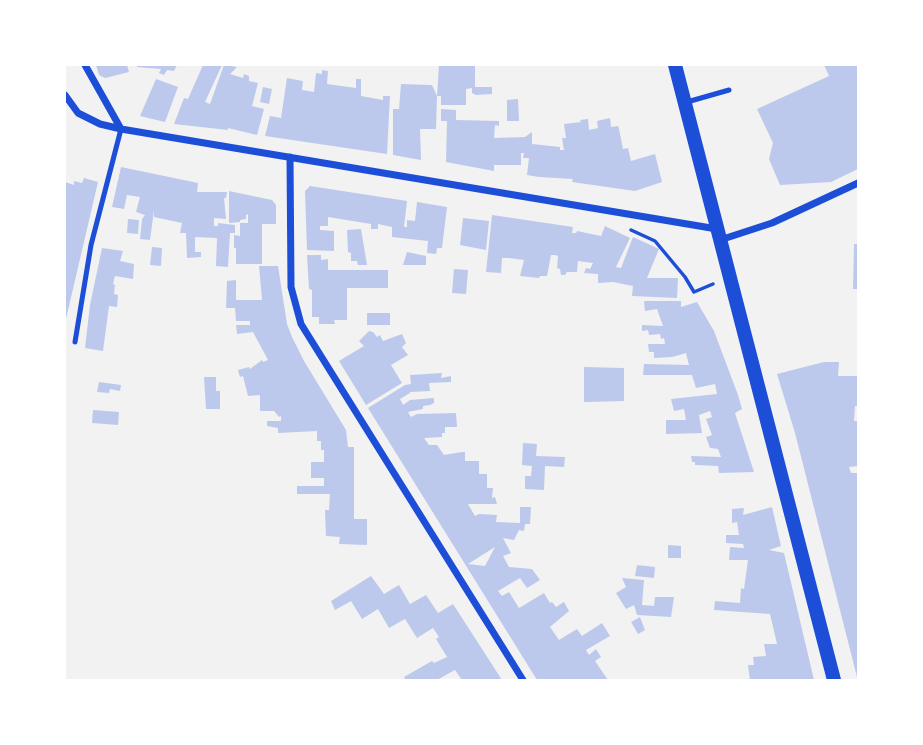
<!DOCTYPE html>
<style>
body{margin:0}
#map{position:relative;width:923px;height:745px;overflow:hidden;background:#f2f2f2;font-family:"Roboto Serif",serif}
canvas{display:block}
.frame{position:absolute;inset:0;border:66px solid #fff;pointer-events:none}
</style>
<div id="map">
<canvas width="923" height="745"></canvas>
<div class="frame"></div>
</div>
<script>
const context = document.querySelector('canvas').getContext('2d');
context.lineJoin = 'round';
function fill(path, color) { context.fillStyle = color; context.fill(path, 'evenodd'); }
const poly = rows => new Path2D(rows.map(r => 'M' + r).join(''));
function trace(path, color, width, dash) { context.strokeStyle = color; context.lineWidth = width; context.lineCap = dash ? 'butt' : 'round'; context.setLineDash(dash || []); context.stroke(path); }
fill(poly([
 [96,65,127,65,129,72,105,78,99,75],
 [137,65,177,65,174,71,167,70,164,75,159,73,161,69,137,67],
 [203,65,222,65,205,102,210,104,224,65,237,67,230,74,243,78,244,74,249,76,249,81,258,83,252,106,264,109,257,135,228,128,228,130,174,124,184,98,188,99],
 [439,65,475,65,475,87,492,87,492,94,476,95,472,93,472,88,466,89,466,105,441,105,441,96,437,96,436,129,420,129,421,160,393,155,393,109,399,109,401,84,432,85,437,96],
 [824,65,858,65,858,169,831,182,780,185,769,159,773,143,757,109,829,76],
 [322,70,328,71,327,84,356,88,356,79,361,79,361,96,383,100,383,96,390,96,387,154,265,136,270,116,281,118,287,78,303,81,302,90,314,92,316,73,322,74],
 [156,79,178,87,165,122,140,116],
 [263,87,272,89,269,104,260,102],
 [518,99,519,121,507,121,507,100],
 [441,109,456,110,456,120,499,121,499,126,495,125,494,138,525,137,532,132,532,144,560,147,560,150,564,150,562,138,566,138,564,124,581,122,580,120,588,119,589,130,598,128,597,121,610,118,611,127,618,126,619,129,623,149,628,148,631,161,655,154,662,182,635,191,572,182,573,179,539,177,527,175,529,158,523,158,524,153,521,153,521,165,494,165,494,171,446,162,447,121,441,121],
 [121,167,198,183,197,192,227,192,226,198,224,198,226,219,214,218,214,226,218,226,218,223,235,225,235,233,230,233,228,267,216,266,217,238,195,237,195,252,201,252,201,257,187,258,186,233,180,233,182,223,154,217,154,210,150,240,140,239,142,219,145,215,136,212,140,197,127,195,124,209,112,207],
 [84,178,98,182,65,323,65,182,74,185,74,181,82,183],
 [310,186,407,201,404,227,407,227,407,220,415,221,417,202,447,207,442,248,437,248,436,254,427,253,428,241,392,237,392,227,378,224,378,229,371,229,371,224,328,217,328,226,320,226,320,230,334,231,334,251,307,250,305,191],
 [229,191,272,200,276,205,276,224,262,224,262,264,236,264,236,248,234,248,234,235,240,236,240,223,248,223,248,215,246,214,246,219,240,220,240,222,229,223],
 [492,215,573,227,572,233,576,233,577,231,601,236,605,226,630,238,616,267,621,268,633,237,659,249,647,278,678,278,677,298,632,296,633,286,613,282,598,283,598,274,584,273,586,268,590,269,593,263,578,261,577,272,567,272,565,275,561,275,560,269,557,268,558,256,555,255,551,255,547,276,540,276,539,278,520,276,524,260,509,258,502,258,501,273,486,272],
 [463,218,489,221,486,250,460,245],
 [128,219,139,220,138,234,127,233],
 [361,229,367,265,358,265,357,261,351,261,351,253,348,252,347,230],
 [854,244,858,244,858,289,853,289],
 [152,247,162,248,161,266,150,265],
 [102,248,123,251,120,261,134,264,133,279,115,276,113,284,115,285,114,294,118,295,117,307,109,306,103,351,85,348,90,305],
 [407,252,426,256,426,265,403,265],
 [307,255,321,255,321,260,328,259,328,270,388,270,388,288,347,288,347,320,334,320,335,324,319,324,319,317,312,317,312,290,309,289],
 [259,266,278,266,287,324,292,337,304,361,346,430,348,447,354,447,354,519,367,519,367,545,339,544,340,537,326,536,325,510,329,510,330,494,297,494,297,486,324,486,324,478,311,478,311,462,324,462,324,450,321,450,321,441,317,441,317,431,278,433,278,428,267,426,267,421,281,421,281,416,279,417,274,411,260,411,260,395,248,396,243,376,240,377,238,370,249,367,250,369,262,360,263,362,268,360,253,332,237,334,236,325,250,325,250,321,236,321,235,308,226,308,227,281,236,280,236,300,262,300],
 [454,269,468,270,466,294,452,293],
 [644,301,681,301,681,307,697,302,714,331,738,395,742,409,735,413,754,472,719,473,718,466,695,465,695,462,692,462,691,456,721,457,718,449,710,448,706,437,712,435,706,419,712,417,710,411,699,415,702,433,666,434,666,420,686,420,684,409,674,411,671,399,717,394,715,384,696,388,692,375,643,375,644,364,689,365,686,353,672,357,654,358,654,352,649,352,648,344,665,344,664,338,661,339,660,334,649,335,648,330,642,331,642,325,663,326,657,309,645,311],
 [367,313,390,313,390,325,367,325],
 [369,331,373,332,377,337,380,335,383,341,402,334,406,343,402,347,408,355,391,365,402,383,366,405,339,361,364,346,359,341],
 [824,362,839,362,838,376,858,376,858,406,855,406,854,421,858,421,858,466,849,467,851,473,858,473,857,677,795,433,777,374],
 [584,367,624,368,624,401,584,402],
 [442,373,441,378,451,376,451,382,429,383,430,391,410,392,410,393,400,399,403,405,410,400,434,398,434,403,430,405,423,406,423,409,408,412,411,417,417,414,456,413,457,427,445,427,445,433,442,433,442,437,424,438,429,445,437,445,444,455,462,452,465,452,465,461,479,461,479,474,487,474,487,488,493,488,492,498,495,497,497,504,468,504,475,516,479,514,497,515,496,522,520,523,520,507,531,507,530,524,525,524,524,531,519,530,514,540,503,538,511,553,503,556,509,567,532,569,540,580,527,588,520,578,498,591,502,596,509,592,519,608,544,593,550,603,552,602,556,607,564,602,569,611,550,627,559,640,577,629,582,636,602,623,610,636,586,650,589,655,596,649,601,657,595,661,608,680,537,680,368,408,405,385,411,384,410,375],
 [495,547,485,566,468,564],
 [204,377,216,377,216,391,220,391,220,409,206,409],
 [99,382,121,385,120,391,110,389,109,393,97,392],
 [93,410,119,412,118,425,92,423],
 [523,443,537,444,536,456,565,457,564,467,545,466,544,490,525,489,525,476,531,476,532,466,522,465],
 [772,507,781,546,769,550,784,553,814,680,750,680,748,665,754,665,753,657,766,656,764,644,777,644,770,614,714,610,715,601,740,603,741,588,744,589,748,560,729,560,730,547,744,548,743,544,726,543,726,535,739,535,737,522,732,523,732,509,744,508,743,515],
 [668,545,681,546,681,558,668,558],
 [637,565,655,567,654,578,635,576],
 [371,576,384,594,399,585,410,604,426,595,438,613,453,604,502,680,462,680,455,670,437,680,406,680,404,677,432,661,434,663,447,657,436,639,439,637,433,628,417,638,405,619,389,628,378,609,362,619,351,601,335,610,331,601],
 [622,578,644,580,642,605,654,606,655,597,674,597,671,617,637,615,634,605,626,609,616,593,626,587],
 [640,617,645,630,638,634,631,622]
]), '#bdc9ec');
trace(poly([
 [631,230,655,241,685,277,694,292,713,284]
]), '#1d4ed8', 3.5);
trace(poly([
 [687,102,729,90],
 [75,342,91,245,121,129]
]), '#1d4ed8', 5);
trace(poly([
 [85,65,121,129],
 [65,95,78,113,100,124,121,129,717,229],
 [290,157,291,287,301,324,523,680],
 [720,240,772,223,858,183]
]), '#1d4ed8', 7);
trace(poly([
 [675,65,834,680]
]), '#1d4ed8', 14);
</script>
